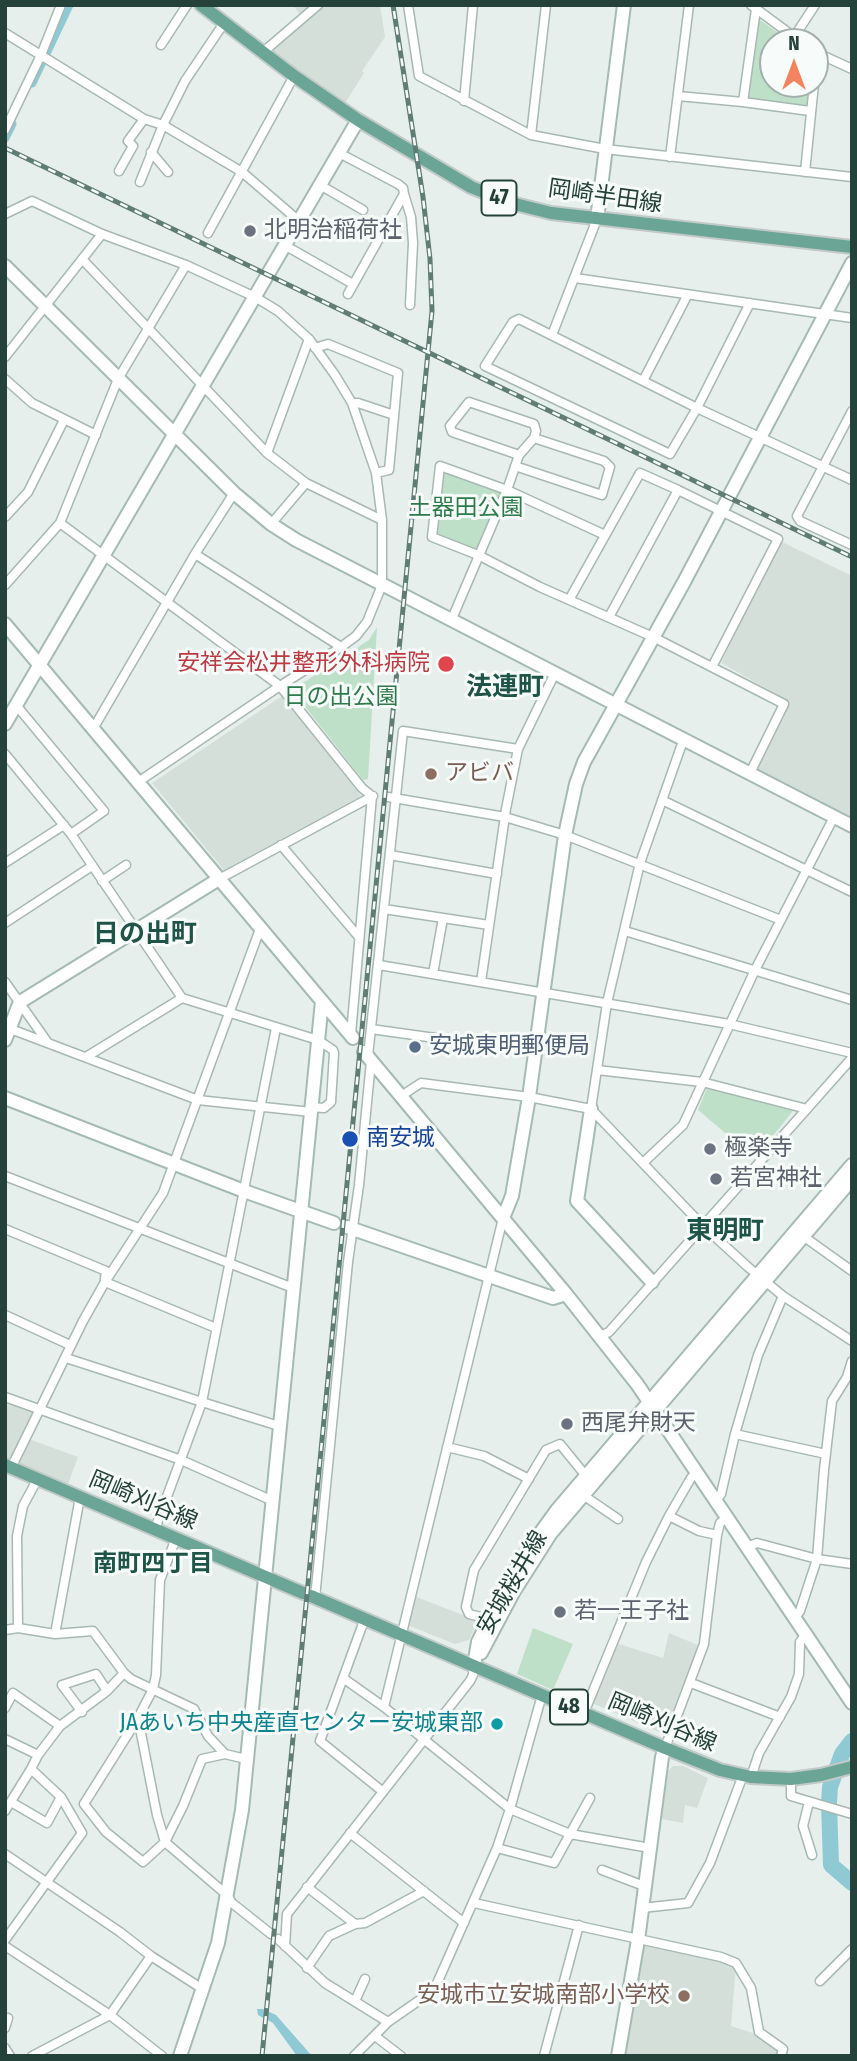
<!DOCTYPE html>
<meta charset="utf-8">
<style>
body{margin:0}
#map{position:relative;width:857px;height:2061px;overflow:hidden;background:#e6efeb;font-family:"Fira Sans Condensed",sans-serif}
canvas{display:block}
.frame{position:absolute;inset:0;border:7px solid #24423a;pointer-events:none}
.north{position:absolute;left:759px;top:28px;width:70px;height:70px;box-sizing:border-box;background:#f7fbf9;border:2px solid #a3b1ad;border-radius:50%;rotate:0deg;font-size:19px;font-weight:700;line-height:28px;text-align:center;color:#24423a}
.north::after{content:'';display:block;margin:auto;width:24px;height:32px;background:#f4845f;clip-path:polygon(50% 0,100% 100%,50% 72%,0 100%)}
</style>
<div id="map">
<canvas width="857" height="2061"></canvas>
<div class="frame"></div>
<div class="north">N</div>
</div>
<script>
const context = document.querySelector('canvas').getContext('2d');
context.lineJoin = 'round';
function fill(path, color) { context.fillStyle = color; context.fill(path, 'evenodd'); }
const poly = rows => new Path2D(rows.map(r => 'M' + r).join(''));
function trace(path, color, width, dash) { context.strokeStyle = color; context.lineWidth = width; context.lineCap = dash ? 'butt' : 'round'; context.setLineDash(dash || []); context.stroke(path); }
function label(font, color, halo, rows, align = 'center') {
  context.font = font + ' "Fira Sans Condensed","Noto Sans JP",sans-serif'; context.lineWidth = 6; context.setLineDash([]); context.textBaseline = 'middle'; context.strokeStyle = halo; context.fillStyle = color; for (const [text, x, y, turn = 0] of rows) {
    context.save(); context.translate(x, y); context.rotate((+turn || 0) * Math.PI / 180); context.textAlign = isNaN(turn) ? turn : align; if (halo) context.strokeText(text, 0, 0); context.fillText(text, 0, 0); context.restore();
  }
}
fill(poly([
 [293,5,380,5,385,37,362,71,364,73,344,105,265,47,300,14],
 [780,541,852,576,852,819,757,771,789,701,721,663],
 [282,696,361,796,224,870,152,783],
 [8,1404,34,1411,11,1461,5,1459,5,1412],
 [29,1439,78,1457,68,1484,18,1463],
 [414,1596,478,1621,469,1640,455,1644,407,1625],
 [669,1633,698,1645,699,1649,666,1735,592,1703,616,1643,663,1658],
 [673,1766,683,1766,708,1778,697,1808,685,1805,683,1823,661,1819,668,1771],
 [644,1944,736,1965,731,2026,753,2033,778,2049,776,2056,625,2056]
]), '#d4dfda');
fill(poly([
 [756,17,791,42,773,42,773,84,809,84,807,106,745,99],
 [444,473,498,490,501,493,477,548,474,549,436,534],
 [377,627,368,779,363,780,292,690,369,640],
 [707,1088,793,1111,755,1158,698,1110],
 [533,1628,573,1644,553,1690,517,1674]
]), '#bfe0c8');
fill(poly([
 [257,2009,263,2009,276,2015,312,2056,297,2056,273,2023,258,2015]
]), '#8ec9d4');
trace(poly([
 [32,83,69,5],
 [5,138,12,124]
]), '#8ec9d4', 9);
trace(poly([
 [852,1741,842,1754,830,1787,829,1803,831,1865,852,1883]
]), '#8ec9d4', 16);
const street = poly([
 [408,5,419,76,531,135,605,149,852,177],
 [751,5,801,42],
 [5,33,144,119,163,125,242,172,299,221],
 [794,37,815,5],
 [161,45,187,5],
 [815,52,852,69],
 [262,53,318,5],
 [815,80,819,55],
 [678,96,743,102,810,111],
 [464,101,473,5],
 [743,102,756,9],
 [5,130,41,55,61,5],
 [531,135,546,5],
 [151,152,168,172],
 [339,153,398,184,403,188,404,194,348,294],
 [670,157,689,5],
 [119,171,133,146,128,141,144,119],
 [805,172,814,84],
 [140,182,163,125,185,81,224,23],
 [320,185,363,210],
 [404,194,411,217,413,243,410,305],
 [5,214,32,201,102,234,186,265,255,297,278,311,309,339,335,375,352,403,376,473,382,520,382,585,367,622,356,636,341,647,280,686,138,782],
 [208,233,294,76],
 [286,246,353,284],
 [82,259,267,453,306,483,382,520],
 [575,278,852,318],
 [750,303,697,408,670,454,485,366,513,322,519,319,697,408,852,480],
 [552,335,597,219],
 [315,348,328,344,398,373,389,470,376,473],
 [5,357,102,234],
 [5,379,32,403,96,435],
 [643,381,687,296],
 [352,403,358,403,394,415],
 [852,411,797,516,800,521,852,545],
 [267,453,309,339],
 [515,466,602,495,610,467,604,461,534,438],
 [5,517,28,492,64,420],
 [60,523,280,686,362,788,372,796],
 [271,524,306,483],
 [605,535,507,490,440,466,432,537,478,555,540,587,653,637,784,704,750,773],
 [195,554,341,647],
 [5,585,60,523,118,379,186,265],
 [569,600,640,473,678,490,778,539,712,667],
 [609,617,678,490],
 [451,621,507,490,519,455,534,438,536,431,534,424,469,402,450,426,452,432,519,455],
 [16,705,104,811,71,834],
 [93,729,195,554,234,493],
 [5,754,71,834,182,998,318,1040,333,1050,334,1053,331,1102,324,1108,311,1107],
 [388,797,505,817,565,835,781,920],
 [662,800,852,892],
 [281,845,358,936],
 [390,855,497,874],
 [5,863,64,825],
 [219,879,373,796],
 [102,881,126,865],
 [384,909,489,925],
 [5,923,92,866],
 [625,931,852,1000],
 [379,965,729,1024,852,1053],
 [433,974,443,918],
 [5,982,48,1043],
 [481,982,506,809,518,749,555,673],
 [8,1028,198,1100,311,1112],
 [371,1029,535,1052],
 [351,1034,372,796],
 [368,1056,403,731,518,749],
 [86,1057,182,998],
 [597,1070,702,1082,807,1109],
 [401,1096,421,1083,529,1097,591,1109,702,1225,748,1267,783,1296,852,1341],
 [591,1109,607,1003,640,863,684,738],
 [644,1162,683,1125,755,970,834,817],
 [5,1176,293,1288],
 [5,1229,106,1271,105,1279],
 [803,1236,852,1271],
 [105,1282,216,1328],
 [5,1315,70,1345],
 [600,1336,609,1332,852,1058],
 [66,1358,202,1402,276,1028],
 [5,1397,181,1460,273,1501],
 [735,1434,826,1454],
 [447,1447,484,1456,529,1479],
 [11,1468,83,1321,105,1282,163,1193,260,929],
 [583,1495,618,1519],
 [716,1501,721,1494,735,1434,758,1355,783,1296],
 [669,1516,699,1531,717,1535],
 [155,1529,202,1402,279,1426],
 [176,1538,160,1580,156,1675,153,1689,138,1718,157,1815,165,1842,227,1895,232,1903,271,1934],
 [747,1547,757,1543,817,1559,852,1564],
 [315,1598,348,1262,359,1185,371,1061],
 [365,1618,320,1741,382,1791],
 [795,1618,800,1611,817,1559,824,1470,832,1401,847,1377,852,1361],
 [489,1619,469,1614,466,1607,474,1570,546,1450,560,1444,586,1476],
 [18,1628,17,1536,23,1506,38,1478],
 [5,1630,18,1628,55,1634,93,1631,124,1673],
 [55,1634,80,1497],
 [343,1678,384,1707,510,1809,570,1834,650,1848],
 [691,1683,780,1717],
 [384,1707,503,1218],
 [5,1708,13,1693,60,1726],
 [82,1712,62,1685,96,1674,107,1691],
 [584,1713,646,1562,669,1516,691,1478,696,1472],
 [138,1718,84,1804,106,1832,143,1862,165,1842,183,1806,202,1759,225,1754],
 [5,1739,38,1755,31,1769,5,1811],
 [665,1748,704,1644,717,1535,720,1523,726,1518],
 [38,1755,60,1726,107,1691,124,1673,131,1679,194,1709,208,1736,225,1754,246,1759],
 [751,1777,759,1753,791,1697,799,1674,800,1642,806,1634],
 [791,1779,791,1796,852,1814],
 [11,1802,47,1823,61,1797],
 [809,1802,803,1826,812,1855],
 [350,1833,464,1923],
 [497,1848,554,1863,590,1798],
 [5,1854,120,1932,151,1956,201,1988],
 [602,1870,644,1886],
 [307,1887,355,1924],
 [474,1903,721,1957,736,1963,751,1988,759,2032,783,2049,781,2056],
 [642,1908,688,1903,710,1863,743,1775],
 [278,1939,325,1983,388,2022],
 [5,1940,82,1833,61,1797,31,1769],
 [5,1946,110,2015,151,1956],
 [285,1946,287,1914,470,1681,473,1675,474,1665],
 [307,1968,329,1936,355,1924,365,1923,424,1891],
 [820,1981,852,1949],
 [355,2001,365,1979],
 [5,2028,8,2018],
 [375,2036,401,2056],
 [5,2048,10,2056],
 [32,2056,110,2015,162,2056],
 [354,2056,388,2022,434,1990,497,1848,510,1809,542,1695],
 [544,2056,579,1925]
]);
const secondary = poly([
 [597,219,624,5],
 [5,266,234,493,271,524,296,540,852,826],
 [5,624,353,1038],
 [5,724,358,120],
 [5,1040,20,1002,219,879],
 [364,1052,566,1294,637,1384,852,1703],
 [5,1098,244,1191,334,1223],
 [591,1109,577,1201,652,1282],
 [503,1218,512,1196,529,1097,565,835,576,784,584,762,684,582,852,263],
 [347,1227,553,1298,566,1294],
 [481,1653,514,1591,551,1533,852,1179],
 [474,1665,478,1642,502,1593,528,1550,557,1510,852,1165],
 [180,2056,218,1943,242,1810,322,1001],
 [618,2056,638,1940,662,1757,665,1748]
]);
const primary = poly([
 [201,5,294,76,358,120,471,187,511,203,551,213,852,247],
 [5,1465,303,1593],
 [311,1596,665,1748,720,1770,751,1777,791,1779,821,1775,852,1767]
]);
trace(street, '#a8b8b2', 11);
trace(secondary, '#a4bbb3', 16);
trace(primary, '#c2cac8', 16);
trace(street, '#fff', 8);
trace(secondary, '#fff', 12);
trace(primary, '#6aa596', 12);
const rail = poly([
 [5,148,852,557],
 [262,2056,432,311,430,259,423,197,393,5]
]);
trace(rail, '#5f7d75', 5);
trace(rail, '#f7fbf9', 2.5, [8]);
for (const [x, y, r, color] of [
 [250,231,7,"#6b7280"],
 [446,664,9,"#e0444e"],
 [431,774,7,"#8d6e63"],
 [415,1047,7,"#5c6f8a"],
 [350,1139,9,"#1a4fb4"],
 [710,1149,7,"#6b7280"],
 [716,1179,7,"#6b7280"],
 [567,1424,7,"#6b7280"],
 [560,1612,7,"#6b7280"],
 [497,1724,7,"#0f9aa8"],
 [684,1996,7,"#8d6e63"]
]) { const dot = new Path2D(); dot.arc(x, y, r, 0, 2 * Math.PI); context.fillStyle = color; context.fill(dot); trace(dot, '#f7fbf9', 2.5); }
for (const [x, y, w] of [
 [499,198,35],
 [569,1707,38]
]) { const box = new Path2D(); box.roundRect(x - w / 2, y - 17.5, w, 35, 5); context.fillStyle = '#f7fbf9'; context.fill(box); trace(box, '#24423a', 2); }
label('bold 21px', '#24423a', null, [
 ["47",499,198],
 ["48",569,1707]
]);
label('23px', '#24423a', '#f7fbf9', [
 ["岡崎半田線",605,197,8],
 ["岡崎刈谷線",143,1501,23],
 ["安城桜井線",513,1583,-60],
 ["岡崎刈谷線",662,1723,23]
]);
label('23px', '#5b616d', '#f7fbf9', [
 ["北明治稲荷社",264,231],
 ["極楽寺",724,1149],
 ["若宮神社",730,1179],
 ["西尾弁財天",581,1424],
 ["若一王子社",574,1612]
], 'left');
label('23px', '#2d7a4b', '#f7fbf9', [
 ["土器田公園",466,509],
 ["日の出公園",341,698]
]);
label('23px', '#be3a42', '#f7fbf9', [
 ["安祥会松井整形外科病院",430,664]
], 'right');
label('23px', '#785e54', '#f7fbf9', [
 ["アビバ",445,774],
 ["安城市立安城南部小学校",670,1996,"right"]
], 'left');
label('23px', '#4e5e75', '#f7fbf9', [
 ["安城東明郵便局",429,1047]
], 'left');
label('23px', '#164399', '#f7fbf9', [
 ["南安城",366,1139]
], 'left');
label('23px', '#0d838f', '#f7fbf9', [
 ["JAあいち中央産直センター安城東部",483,1724]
], 'right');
label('bold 24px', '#1f5548', '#f7fbf9', [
 ["南町四丁目",153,1564]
]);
label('bold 26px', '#1f5548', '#f7fbf9', [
 ["法連町",505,688],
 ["日の出町",145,935],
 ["東明町",725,1232]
]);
</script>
